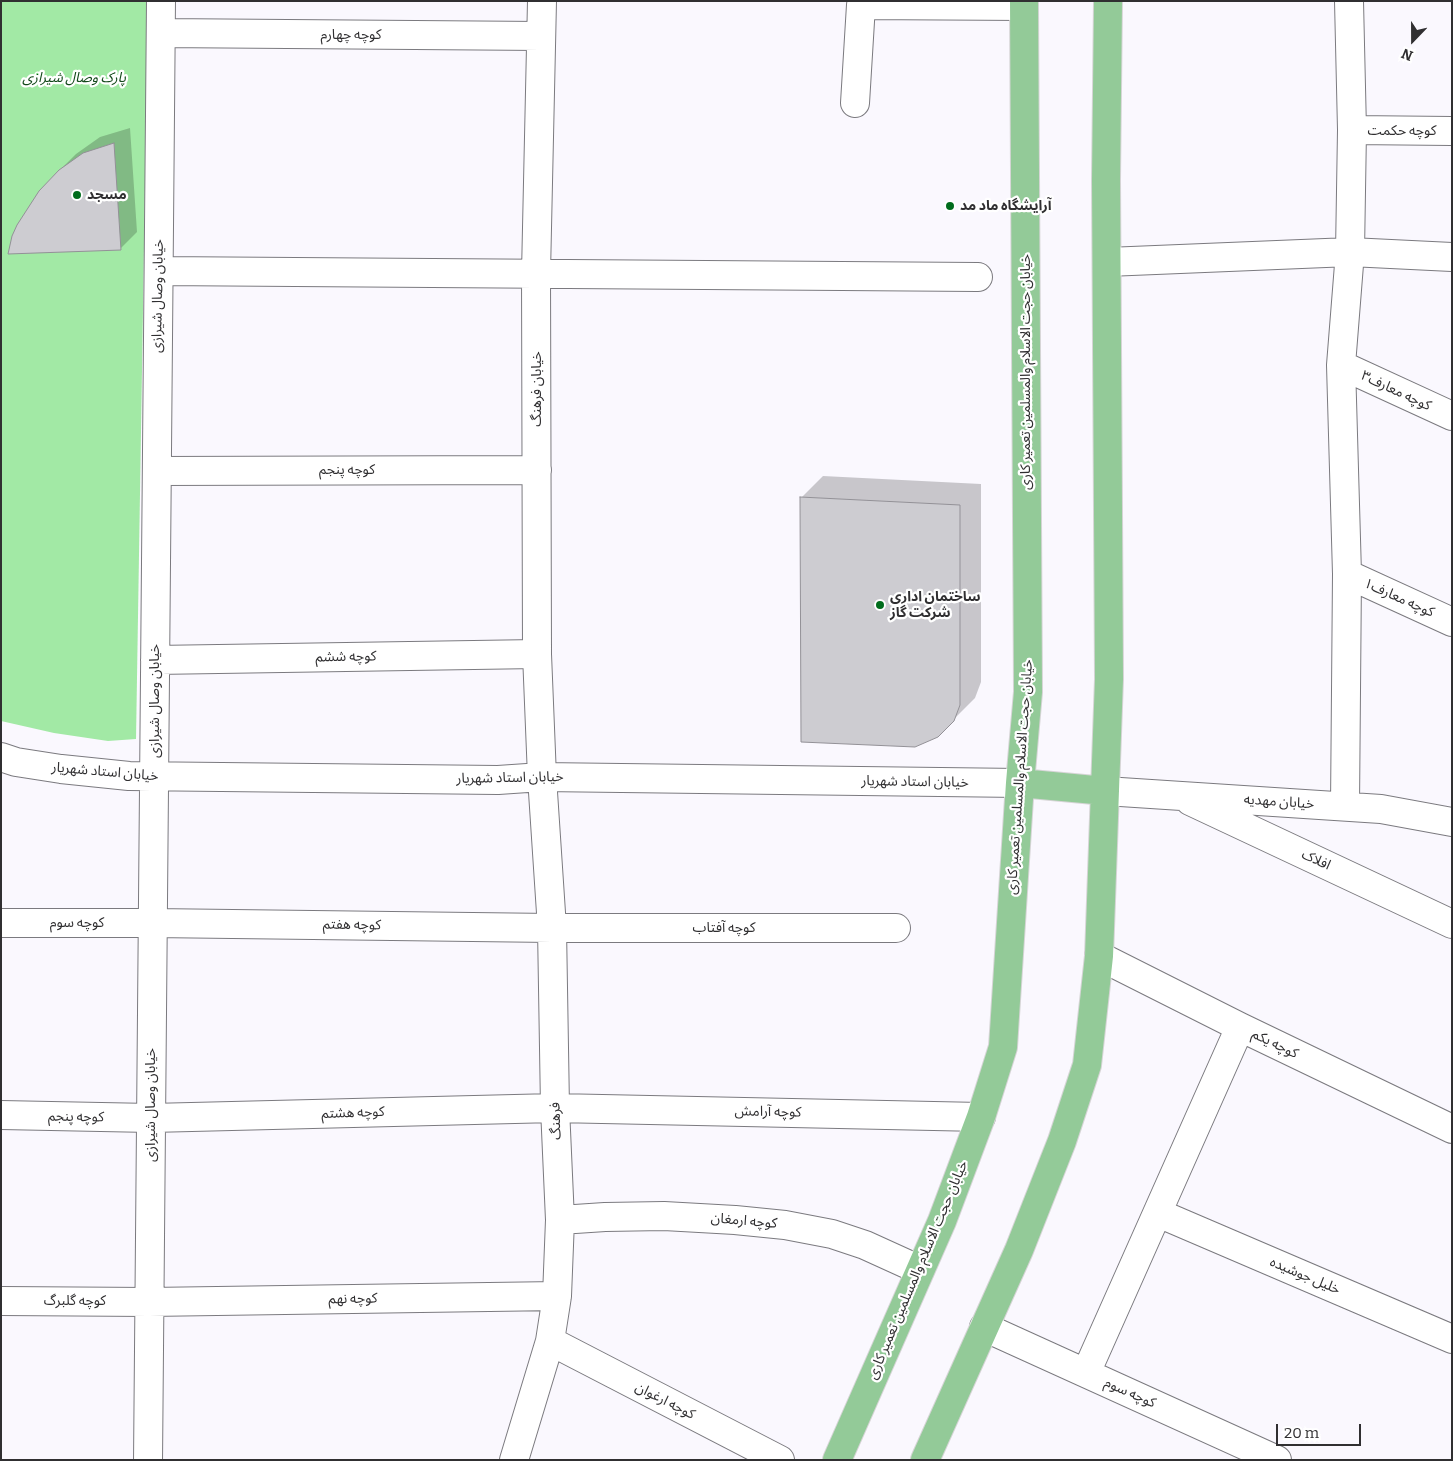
<!DOCTYPE html>
<meta charset="utf-8">
<style>
body{margin:0}
#map{position:relative;width:1453px;height:1461px;overflow:hidden;background:#faf8fe;font-family:Bitter,serif}
canvas{display:block}
.frame{position:absolute;inset:0;border:2px solid #302f31;pointer-events:none}
.north{position:absolute;left:1388px;top:15px;width:50px;height:50px;-webkit-text-stroke:4px #fff;paint-order:stroke;rotate:202deg;font-size:14px;font-weight:700;line-height:20px;text-align:center;color:#302f31}
.north::after{content:'';display:block;margin:auto;width:18px;height:22px;background:#302f31;clip-path:polygon(50% 0,100% 100%,50% 72%,0 100%)}
.scale{position:absolute;left:1276px;top:1424px;width:85px;height:22px;box-sizing:border-box;border:2px solid #302f31;border-top:0;padding-left:6px;font-size:15px;line-height:18px;white-space:nowrap;color:#302f31;-webkit-text-stroke:4px #fff;paint-order:stroke}
</style>
<div id="map">
<canvas width="1453" height="1461"></canvas>
<div class="frame"></div>
<div class="north">N</div>
<div class="scale">20 m</div>
</div>
<script>
const context = document.querySelector('canvas').getContext('2d');
context.lineJoin = 'round';
function fill(path, color) { context.fillStyle = color; context.fill(path, 'evenodd'); }
const poly = rows => new Path2D(rows.map(r => 'M' + r).join(''));
function trace(path, color, width, dash) { context.strokeStyle = color; context.lineWidth = width; context.lineCap = dash ? 'butt' : 'round'; context.setLineDash(dash || []); context.stroke(path); }
function label(font, color, halo, rows, align = 'center') {
  context.font = font + ' Bitter,"Noto Sans Arabic",serif'; context.lineWidth = 4.5; context.setLineDash([]); context.textBaseline = 'middle'; context.strokeStyle = halo; context.fillStyle = color; for (const [text, x, y, turn = 0] of rows) {
    context.save(); context.translate(x, y); context.rotate((+turn || 0) * Math.PI / 180); context.textAlign = isNaN(turn) ? turn : align; if (halo) context.strokeText(text, 0, 0); context.fillText(text, 0, 0); context.restore();
  }
}
fill(poly([
 [1,1,148,1,136,739,108,741,54,733,1,721]
]), '#a2e9a5');
fill(poly([
 [130,128,137,232,121,248,60,170,76,154,100,137],
 [823,476,981,484,981,682,975,698,937,736,802,497]
]), '#0003');
const building = poly([
 [114,143,121,250,8,254,12,236,17,225,39,191,59,170,83,153,114,143],
 [800,497,960,505,960,705,954,721,938,737,915,747,801,742,800,497]
]);
fill(building, '#cdccd1');
trace(building, '#939197', 1);
const minor = poly([
 [161,33,541,36],
 [855,103,861,5,1024,6],
 [1352,130,1452,131],
 [1107,262,1350,252,1452,257],
 [159,271,978,277],
 [1341,365,1452,416],
 [157,471,537,470],
 [1347,574,1452,622],
 [155,660,537,654],
 [1,757,16,762,61,769,129,776,498,780,542,777,1020,783],
 [1105,791,1381,809,1452,822],
 [1190,801,1452,924],
 [1345,806,1347,574,1341,365,1350,252,1352,130,1349,1],
 [1,923,153,923,552,928,896,928],
 [1099,956,1240,1027,1452,1129],
 [1,1115,151,1118,555,1108,981,1117],
 [1158,1213,1452,1339],
 [560,1220,605,1217,664,1216,735,1220,785,1225,832,1234,865,1245,920,1270],
 [1,1301,149,1302,557,1296],
 [984,1327,1277,1460],
 [550,1341,780,1460],
 [1086,1373,1240,1027],
 [148,1460,161,1],
 [514,1460,550,1341,557,1296,560,1220,555,1108,552,928,542,777,537,654,536,273,542,1]
]);
const major = poly([
 [1020,783,1105,791],
 [837,1460,942,1221,981,1117,1003,1047,1020,783,1028,692,1024,1],
 [925,1460,1019,1250,1062,1141,1087,1065,1099,956,1109,679,1106,180,1108,1]
]);
trace(minor, '#7b7a7f', 30);
trace(major, '#d6d5d6', 30);
trace(minor, '#fff', 28);
trace(major, '#93ca98', 28);
for (const [x, y, r, color] of [
 [77,195,5,"#006c1c"],
 [950,206,5,"#006c1c"],
 [880,605,5,"#006c1c"]
]) { const dot = new Path2D(); dot.arc(x, y, r, 0, 2 * Math.PI); context.fillStyle = color; context.fill(dot); trace(dot, '#fff', 2); }
label('14px', '#302f31', '#fff', [
 ["کوچه چهارم",351,35],
 ["کوچه حکمت",1402,131],
 ["خیابان وصال شیرازی",158,296,-89],
 ["خیابان حجت الاسلام والمسلمین تعمیر کاری",1026,372,-90],
 ["خیابان فرهنگ",537,389,-90],
 ["کوچه معارف۳",1396,391,25],
 ["کوچه پنجم",347,470],
 ["کوچه معارف۱",1399,598,24],
 ["کوچه ششم",346,657,-1],
 ["خیابان وصال شیرازی",155,701,-90],
 ["خیابان استاد شهریار",105,772,5],
 ["خیابان حجت الاسلام والمسلمین تعمیر کاری",1020,777,-86],
 ["خیابان استاد شهریار",510,778,-1],
 ["خیابان استاد شهریار",915,782,1],
 ["خیابان مهدیه",1279,802,4],
 ["افلاک",1316,860,25],
 ["کوچه سوم",77,923],
 ["کوچه هفتم",352,925,1],
 ["کوچه آفتاب",724,928],
 ["کوچه یکم",1275,1044,26],
 ["خیابان وصال شیرازی",151,1105,-90],
 ["کوچه آرامش",768,1112,1],
 ["کوچه هشتم",353,1113,-2],
 ["کوچه پنجم",76,1117,1],
 ["فرهنگ",556,1121,-92],
 ["کوچه ارمغان",744,1221,5],
 ["خیابان حجت الاسلام والمسلمین تعمیر کاری",918,1270,-67],
 ["خلیل جوشیده",1305,1276,23],
 ["کوچه نهم",353,1299,-1],
 ["کوچه گلبرگ",75,1301],
 ["کوچه سوم",1130,1393,24],
 ["کوچه ارغوان",665,1401,27]
]);
label('italic 14px', '#12491a', '#fff', [
 ["پارک وصال شیرازی",74,78]
]);
label('bold 14px', '#302f31', '#fff', [
 ["مسجد",87,195],
 ["آرایشگاه ماد مد",960,206],
 ["ساختمان اداری",890,597],
 ["شرکت گاز",890,613]
], 'left');
</script>
